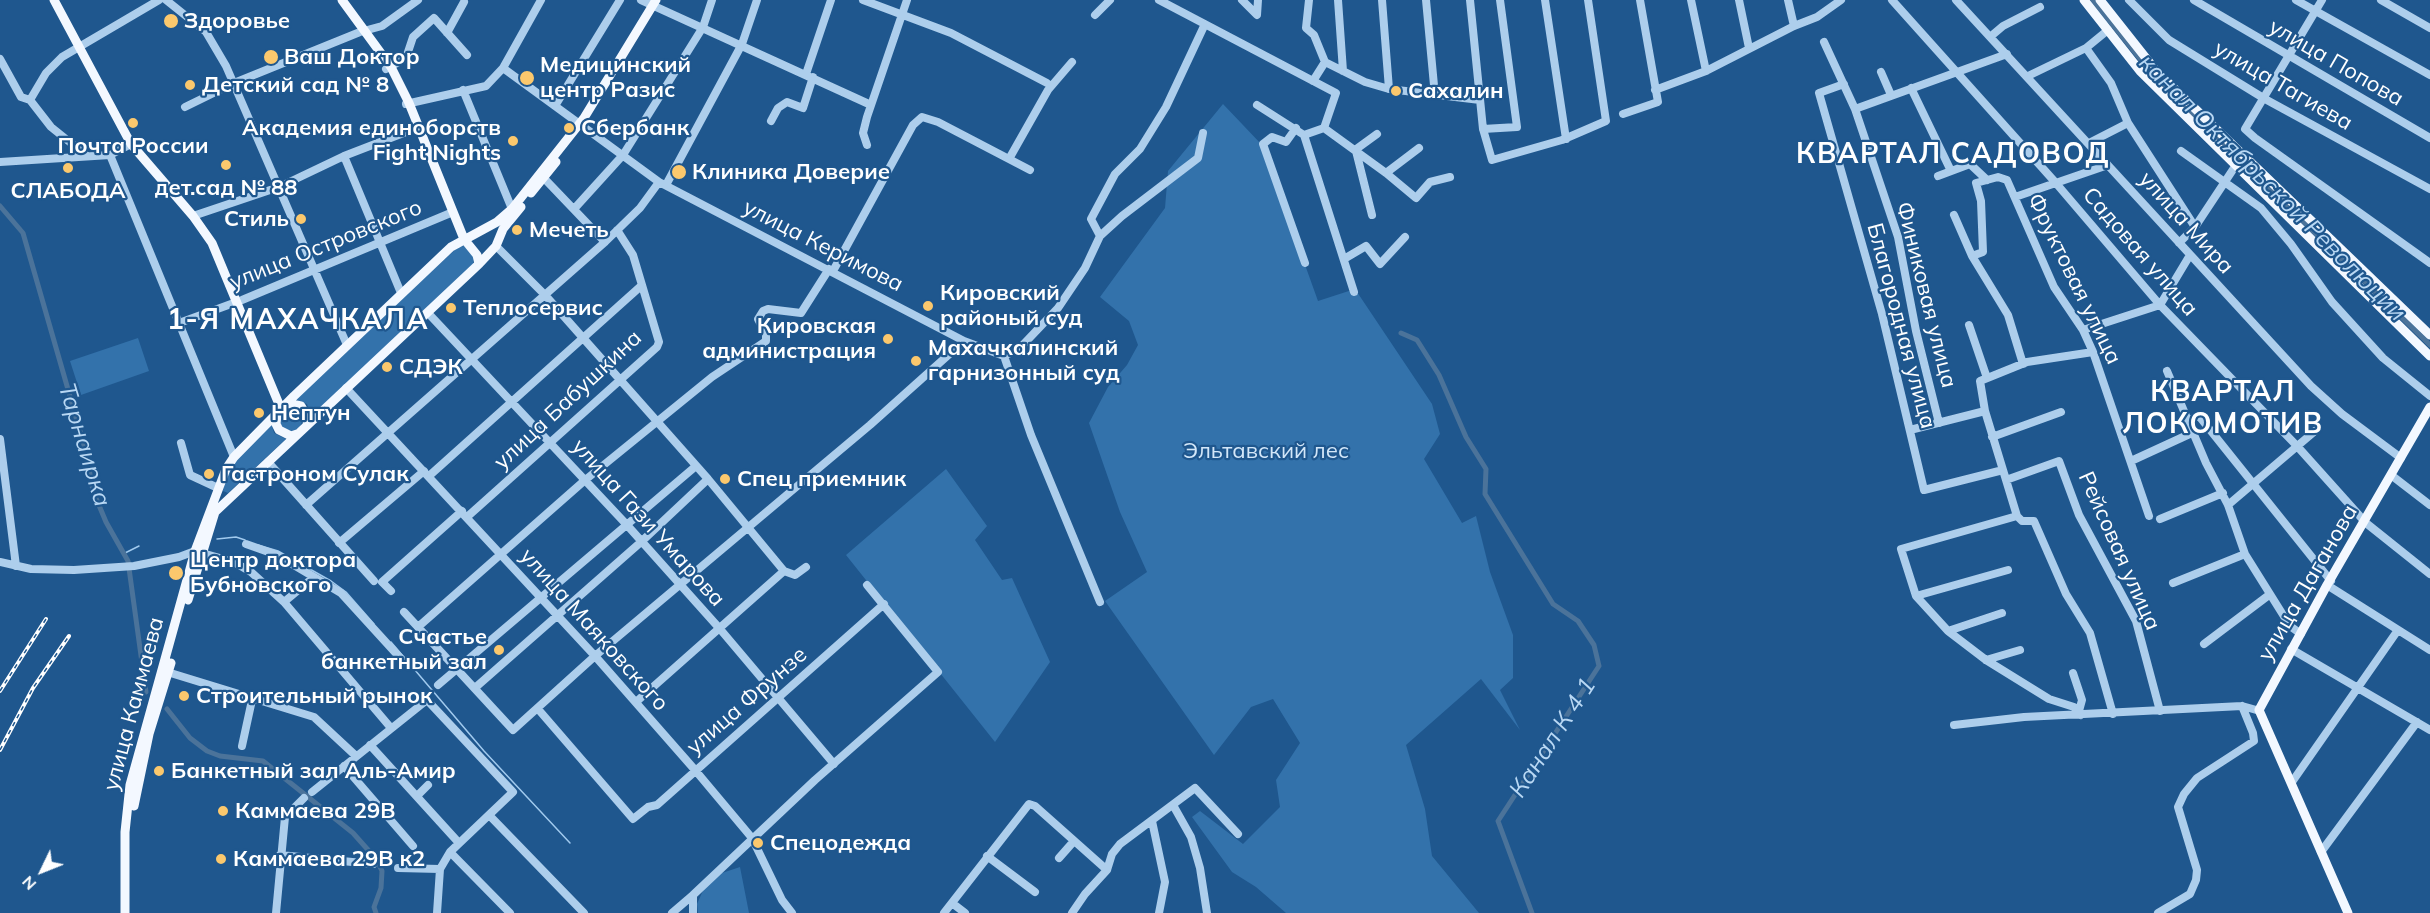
<!DOCTYPE html>
<meta charset="utf-8">
<style>
body{margin:0}
#map{position:relative;width:2430px;height:913px;overflow:hidden;background:#1f578e;font-family:Mulish,sans-serif}
canvas{display:block}
.north{position:absolute;left:12px;top:841px;width:60px;height:60px;-webkit-text-stroke:4px #1f578e;paint-order:stroke;rotate:227deg;font-size:16px;font-weight:700;line-height:24px;text-align:center;color:#fff}
.north::after{content:'';display:block;margin:auto;width:21px;height:27px;background:#fff;clip-path:polygon(50% 0,100% 100%,50% 72%,0 100%)}
</style>
<div id="map">
<canvas width="2430" height="913"></canvas>
<div class="north">N</div>
</div>
<script>
const context = document.querySelector('canvas').getContext('2d');
context.lineJoin = 'round';
function fill(path, color) { context.fillStyle = color; context.fill(path, 'evenodd'); }
const poly = rows => new Path2D(rows.map(r => 'M' + r).join(''));
function trace(path, color, width, dash) { context.strokeStyle = color; context.lineWidth = width; context.lineCap = dash ? 'butt' : 'round'; context.setLineDash(dash || []); context.stroke(path); }
function label(font, color, halo, rows, align = 'center') {
  context.font = font + ' Mulish,sans-serif'; context.lineWidth = 4.5; context.setLineDash([]); context.textBaseline = 'middle'; context.strokeStyle = halo; context.fillStyle = color; for (const [text, x, y, turn = 0] of rows) {
    context.save(); context.translate(x, y); context.rotate((+turn || 0) * Math.PI / 180); context.textAlign = isNaN(turn) ? turn : align; if (halo) context.strokeText(text, 0, 0); context.fillText(text, 0, 0); context.restore();
  }
}
fill(poly([
 [1223,104,1262,145,1318,301,1355,289,1432,404,1440,434,1424,459,1462,523,1476,516,1490,572,1513,635,1513,678,1500,690,1520,730,1481,679,1406,745,1425,809,1432,856,1479,913,1286,913,1256,887,1232,872,1192,817,1200,811,1243,844,1280,807,1276,780,1300,743,1273,699,1251,707,1214,755,1105,601,1147,572,1120,512,1089,423,1108,387,1127,365,1138,345,1129,321,1100,297,1165,208,1168,171],
 [464,246,474,257,473,264,311,417,307,404,294,399,458,247],
 [138,338,149,371,81,395,70,361],
 '280 420a11 11 0 1 1 22 0a11 11 0 1 1-22 0Z',
 [271,423,274,433,286,439,228,493,223,491,228,470,237,457],
 [946,469,987,526,975,540,1002,580,1012,578,1050,662,995,742,846,555],
 [740,867,749,913,698,913,697,904,705,886,719,874]
]), '#3372ab');
trace(poly([
 [217,539,236,537,245,540],
 [258,545,278,551,331,581,346,592,374,624],
 [125,553,139,546],
 [391,642,484,751,570,843]
]), '#a1caee', 1.5);
trace(poly([
 [2093,0,2153,75,2430,345],
 [0,206,23,233,86,452,93,491,106,522,128,561,146,692],
 [1401,333,1417,340,1439,375,1466,437,1486,469,1485,494,1553,604,1578,621,1594,645,1599,666,1498,821,1532,913],
 [167,709,190,738,207,751,220,756,263,761,353,833,377,860,382,871,381,888,374,907,376,913]
]), '#4b739a', 5);
trace(poly([
 [166,0,206,32,226,66,347,345],
 [641,0,871,105],
 [863,0,951,33,1047,83],
 [1159,0,1336,93,1324,128,1304,135,1257,105],
 [1242,0,1257,15,1258,0],
 [1309,0,1306,28,1314,35,1325,62],
 [1338,0,1343,71],
 [1382,0,1389,89],
 [1426,0,1435,96],
 [1470,0,1483,129,1492,160,1562,140,1606,121,1588,0],
 [1545,0,1566,139],
 [1691,0,1706,71],
 [1739,0,1749,48],
 [1788,0,1794,26],
 [1892,0,2055,182,2160,305,2297,446,2366,523,2430,574],
 [1956,0,2311,386,2342,414,2401,458],
 [2129,0,2169,40,2265,99,2430,189],
 [2194,0,2430,138],
 [2296,0,2430,75],
 [2322,0,2245,129,2255,138,2430,263],
 [2381,0,2430,28],
 [1095,15,1110,0],
 [447,33,464,2],
 [1990,37,2003,26,2040,7],
 [1824,42,1855,109,1898,237,1916,331,1939,423],
 [2086,48,2111,83,2128,123,2195,227],
 [0,59,21,97,30,100,51,127,87,156],
 [503,68,659,182,964,341,1004,356,1031,435,1100,602],
 [386,69,406,58,413,37,434,18,467,55],
 [1881,72,1891,95],
 [806,74,831,0],
 [2028,76,2086,48,2108,30],
 [1313,81,1325,62,1365,82,1389,89,1480,100],
 [1844,84,1819,93,1882,314,1924,490,2003,470],
 [1911,88,1951,171],
 [463,90,512,209],
 [1655,90,1706,71,1794,26,1817,17,1841,0],
 [30,100,46,73,62,57,159,0],
 [406,104,486,86,503,68,541,0],
 [555,106,620,0],
 [185,107,234,83,360,32,382,26,418,0],
 [1855,109,2007,54],
 [1623,114,1658,102,1640,0],
 [771,121,778,108,787,102,803,108,813,77],
 [1296,128,1286,142,1272,137,1263,144,1305,263],
 [1324,128,1386,173,1416,198,1430,182,1450,177],
 [1483,129,1517,127,1500,0],
 [1304,135,1354,292],
 [2089,143,2128,123],
 [867,145,863,133,867,117,907,0],
 [1355,150,1377,134],
 [1356,151,1372,215],
 [2181,151,2261,208,2291,244,2332,302,2383,358,2430,396],
 [110,155,234,457],
 [344,156,401,293],
 [1009,159,1048,90,1072,62],
 [0,162,110,155,131,144],
 [1386,173,1419,148],
 [540,174,605,242],
 [1938,176,1970,164,1987,180],
 [666,185,742,44,757,0],
 [2015,197,2108,165],
 [574,209,623,155,703,27,712,0],
 [1954,215,1972,256,2008,315,2023,364],
 [193,216,279,187,344,156,419,127],
 [1100,236,1122,216,1198,158,1203,133],
 [2179,243,2195,227,2236,165],
 [496,246,545,295,708,479,784,571],
 [1972,256,1983,252,1981,201,1976,183,1998,177,2007,180,2054,287,2083,330,2093,352,2149,516],
 [1344,259,1366,246,1380,264,1405,237],
 [833,271,913,125,922,117,938,122,1030,170],
 [428,313,627,525,720,629,834,764],
 [179,323,242,300,453,212],
 [1969,325,1987,378],
 [2083,330,2160,305,2190,255],
 [2093,352,2027,362,1980,381,1985,411,2017,516,2022,521,2034,521,2066,594,2090,633,2113,714],
 [1004,356,1019,349,1058,308,1085,268,1100,236,1091,219,1115,174,1140,149,1166,107,1205,24],
 [2167,371,2206,463,2228,505,2245,554,2290,626,2301,634],
 [346,388,595,656,695,770,752,838,782,900,792,913],
 [2189,420,2199,416,2331,581],
 [1910,430,1985,411],
 [1992,437,2061,412],
 [0,439,16,566],
 [181,443,190,475,218,488],
 [2131,461,2194,432],
 [268,462,374,581],
 [2391,475,2430,505],
 [429,476,641,286],
 [2006,480,2059,461,2079,515,2136,621,2160,711],
 [306,505,605,242,640,208,659,182],
 [2228,505,2315,431],
 [2017,516,1901,549,1916,596,1948,631,1986,660,2049,699,2074,707,2081,715],
 [467,517,657,347,659,342,633,255,617,230],
 [2160,519,2223,493],
 [339,543,424,471],
 [246,544,277,555,341,593,403,661],
 [0,562,31,569,74,570,134,566,179,557,195,551,234,562,251,572,284,602,391,728],
 [2173,583,2245,554],
 [2327,585,2430,650],
 [391,591,382,582,462,511],
 [1916,596,2008,570],
 [284,602,314,577],
 [404,612,513,730,595,656,870,425,964,341],
 [418,627,584,481,712,377,766,341,766,334,758,319,763,311,768,309,801,313,829,269],
 [1948,631,2002,613],
 [2204,644,2269,595],
 [2291,649,2430,730],
 [1986,660,2020,650],
 [164,671,314,717,356,756],
 [2073,673,2082,700,2079,711],
 [438,685,696,466],
 [476,687,641,542,708,479],
 [636,702,784,571,795,575,806,567],
 [538,709,633,819,648,807,657,805,884,604],
 [1954,725,2024,717,2242,706,2260,711],
 [370,745,459,843],
 [242,746,252,700],
 [344,766,413,846],
 [2292,782,2398,630],
 [312,792,427,700,513,792,450,852,440,869,437,913],
 [417,796,428,785],
 [1173,805,1191,837,1200,868,1207,913],
 [489,815,584,913],
 [1152,821,1165,882,1159,913],
 [450,852,510,913],
 [2321,852,2417,722],
 [280,855,373,864],
 [987,856,1035,892],
 [1059,858,1074,841],
 [398,868,440,869],
 [952,903,965,913],
 [276,913,285,817,304,798],
 [672,913,693,895],
 [693,913,693,895,815,780,938,672,867,585],
 [944,913,1029,804,1035,806,1107,870],
 [1072,913,1085,894,1107,870,1112,854,1120,844,1195,788,1238,834],
 [2158,913,2190,894,2196,880,2197,870,2178,807,2184,794,2197,778,2254,741,2253,733,2242,706]
]), '#adceec', 8);
trace(poly([
 [54,0,131,144,193,216,212,243,281,409],
 [342,0,391,67,409,103,464,239,477,255,479,264],
 [2084,0,2140,71,2430,356],
 [2100,0,2157,72,2430,335],
 [531,193,556,162],
 [287,403,301,406,308,418,307,425],
 [277,414,276,424,279,430,291,436,297,434],
 [188,600,215,512,479,264,496,246,503,229,521,207],
 [134,806,149,734,171,663],
 [125,913,125,832,130,785,195,551,226,469,234,457,294,396,451,247,497,222,512,209,584,118,656,0],
 [2348,913,2259,710,2327,585,2430,407]
]), '#f3f8ff', 9);
const rail = poly([
 [0,691,46,619],
 [0,750,33,688,69,636]
]);
trace(rail, '#fff', 4);
trace(rail, '#1f578e', 1.5, [4.5]);
for (const [x, y, r, color] of [
 [171,21,8,"#fbc86d"],
 [271,57,8,"#fbc86d"],
 [527,78,8,"#fbc86d"],
 [190,85,6,"#fbc86d"],
 [1396,91,6,"#fbc86d"],
 [133,123,6,"#fbc86d"],
 [569,128,6,"#fbc86d"],
 [513,141,6,"#fbc86d"],
 [226,165,6,"#fbc86d"],
 [68,168,6,"#fbc86d"],
 [679,172,8,"#fbc86d"],
 [301,219,6,"#fbc86d"],
 [517,230,6,"#fbc86d"],
 [928,306,6,"#fbc86d"],
 [451,308,6,"#fbc86d"],
 [888,339,6,"#fbc86d"],
 [916,361,6,"#fbc86d"],
 [387,367,6,"#fbc86d"],
 [259,413,6,"#fbc86d"],
 [209,474,6,"#fbc86d"],
 [725,479,6,"#fbc86d"],
 [176,573,8,"#fbc86d"],
 [499,650,6,"#fbc86d"],
 [184,696,6,"#fbc86d"],
 [159,771,6,"#fbc86d"],
 [223,811,6,"#fbc86d"],
 [758,843,6,"#fbc86d"],
 [221,859,6,"#fbc86d"]
]) { const dot = new Path2D(); dot.arc(x, y, r, 0, 2 * Math.PI); context.fillStyle = color; context.fill(dot); trace(dot, '#1f578e', 2); }
label('bold 22px', '#fff', '#1f578e', [
 ["Здоровье",184,21],
 ["Ваш Доктор",284,57],
 ["Медицинский",540,65],
 ["центр Разис",540,90],
 ["Детский сад № 8",202,85],
 ["Сахалин",1408,91],
 ["Академия единоборств",501,128,"right"],
 ["Fight Nights",501,153,"right"],
 ["Сбербанк",581,128],
 ["Почта России",133,146,"center"],
 ["Клиника Доверие",692,172],
 ["дет.сад № 88",226,188,"center"],
 ["СЛАБОДА",68,191,"center"],
 ["Стиль",289,219,"right"],
 ["Мечеть",529,230],
 ["Кировский",940,293],
 ["районый суд",940,318],
 ["Теплосервис",463,308],
 ["Кировская",876,326,"right"],
 ["администрация",876,351,"right"],
 ["Махачкалинский",928,348],
 ["гарнизонный суд",928,373],
 ["СДЭК",399,367],
 ["Нептун",271,413],
 ["Гастроном Сулак",221,474],
 ["Спец приемник",737,479],
 ["Центр доктора",190,560],
 ["Бубновского",190,585],
 ["Счастье",487,637,"right"],
 ["банкетный зал",487,662,"right"],
 ["Строительный рынок",196,696],
 ["Банкетный зал Аль-Амир",171,771],
 ["Каммаева 29В",235,811],
 ["Спецодежда",770,843],
 ["Каммаева 29В к2",233,859]
], 'left');
label('22px', '#fff', '#1f578e', [
 ["улица Попова",2336,63,30],
 ["улица Тагиева",2283,86,30],
 ["улица Мира",2186,223,48],
 ["улица Островского",326,245,-22],
 ["улица Керимова",823,246,27],
 ["Садовая улица",2140,252,49],
 ["Фруктовая улица",2074,279,64],
 ["Финиковая улица",1926,295,76],
 ["Благородная улица",1901,326,75],
 ["улица Бабушкина",568,400,-43],
 ["улица Гази Умарова",648,523,48],
 ["Рейсовая улица",2119,551,66],
 ["улица Даганова",2308,583,-60],
 ["улица Маяковского",594,630,48],
 ["улица Фрунзе",747,701,-41],
 ["улица Каммаева",134,704,-75]
]);
label('22px', '#d3e7f9', '#1f578e', [
 ["Эльтавский лес",1266,451]
]);
label('italic 24px', '#b9d8f4', '#1f578e', [
 ["канал Октябрьской Революции",2272,188,45],
 ["Тарнаирка",84,445,73],
 ["Канал К 4 1",1553,738,-57]
]);
context.letterSpacing = '1.5px';
label('bold 28px', '#fff', '#1f578e', [
 ["КВАРТАЛ САДОВОД",1953,155],
 ["1-Я МАХАЧКАЛА",298,321],
 ["КВАРТАЛ",2223,393],
 ["ЛОКОМОТИВ",2223,425]
]);
context.letterSpacing = '0px';
</script>
